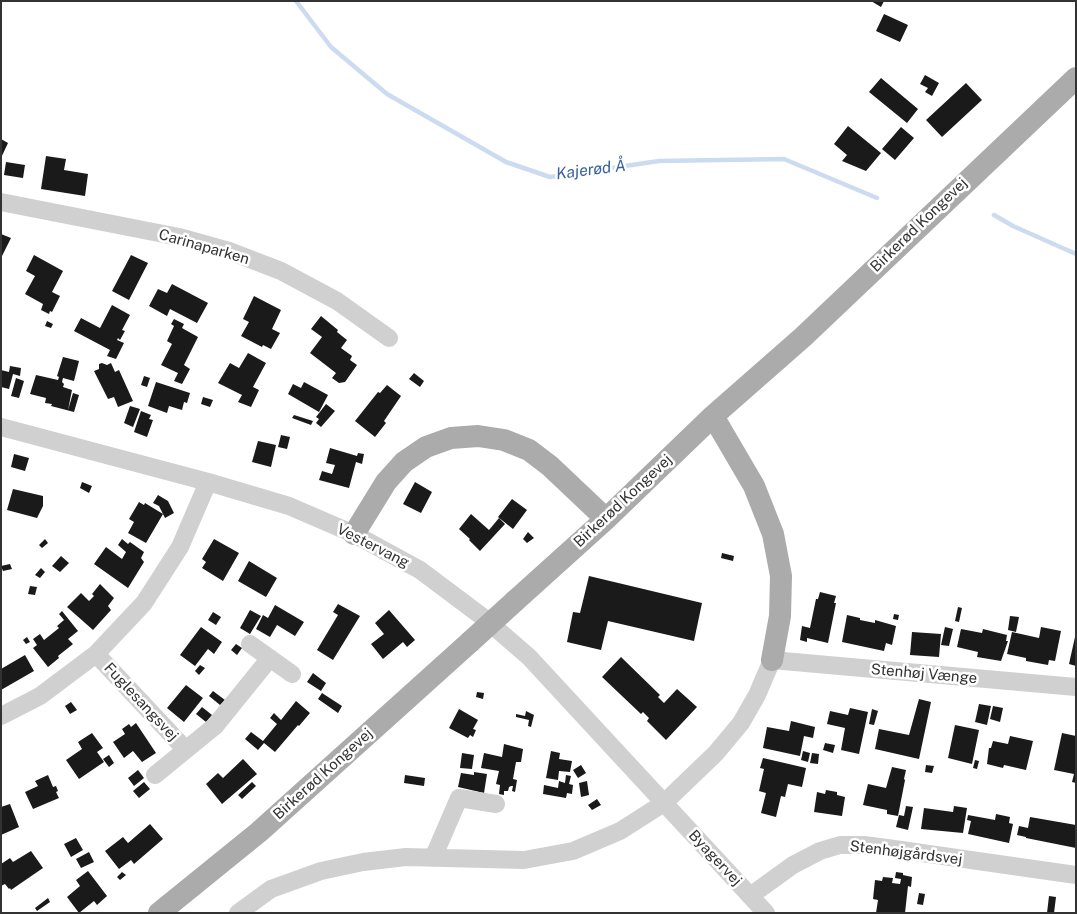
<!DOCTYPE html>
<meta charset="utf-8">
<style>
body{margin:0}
#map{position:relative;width:1077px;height:914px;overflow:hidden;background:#fff;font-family:"Public Sans",sans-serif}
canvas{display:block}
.frame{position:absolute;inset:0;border:2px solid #333;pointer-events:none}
</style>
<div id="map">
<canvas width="1077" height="914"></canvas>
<div class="frame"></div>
</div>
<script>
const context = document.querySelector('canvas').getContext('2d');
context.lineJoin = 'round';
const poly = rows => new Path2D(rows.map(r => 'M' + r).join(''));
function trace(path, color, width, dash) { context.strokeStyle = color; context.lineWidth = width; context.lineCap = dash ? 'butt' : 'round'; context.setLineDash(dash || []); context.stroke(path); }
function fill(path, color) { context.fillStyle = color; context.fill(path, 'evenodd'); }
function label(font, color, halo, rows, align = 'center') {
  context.font = font + ' "Public Sans",sans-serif'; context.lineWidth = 5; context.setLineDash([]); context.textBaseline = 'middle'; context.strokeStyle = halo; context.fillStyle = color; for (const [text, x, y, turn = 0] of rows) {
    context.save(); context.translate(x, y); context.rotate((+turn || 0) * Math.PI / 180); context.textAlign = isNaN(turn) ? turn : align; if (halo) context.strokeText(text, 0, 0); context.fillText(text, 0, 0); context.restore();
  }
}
trace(poly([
 [296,1,331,47,387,94,506,162,550,177,659,161,784,159,877,198],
 [994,215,1013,226,1076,254]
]), '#cddbf0', 4.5);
fill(poly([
 [871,1,884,1,881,7],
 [884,14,908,25,900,42,876,31],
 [925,75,939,83,932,96,925,92,928,88,920,84],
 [881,78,918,109,907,123,869,92],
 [966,83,982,100,942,137,926,120],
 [848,126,881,153,866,171,842,161,847,155,834,144],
 [901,127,914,138,895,160,882,149],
 [1,139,8,143,1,158],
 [46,156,66,159,64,170,88,174,85,196,41,189],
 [6,162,25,165,23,178,4,175],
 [1,234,11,238,1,258],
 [34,255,63,271,52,292,60,296,52,312,50,311,49,314,41,310,43,304,25,294,35,276,26,271],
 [131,255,148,263,129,300,112,291],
 [172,284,208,303,197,323,170,309,167,316,149,306,158,289,167,293],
 [254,296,281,310,272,329,280,333,271,349,263,345,262,347,241,336,249,322,243,319],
 [112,305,130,315,122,330,125,331,120,340,118,338,117,340,124,343,116,359,107,356,110,350,74,331,81,318,100,328],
 [321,316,338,330,337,332,347,340,341,348,352,356,350,360,357,365,345,382,339,383,332,378,336,373,310,353,322,337,311,329],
 [174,319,184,324,182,328,198,337,184,365,190,369,182,384,174,381,178,373,161,365,172,344,167,341,174,326,171,324],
 [47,321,53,324,51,328,45,326],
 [248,353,266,363,253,387,259,390,251,407,238,402,242,395,218,383,230,363,239,368],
 [63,357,79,361,74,381,63,378,62,382,64,384,63,387,72,390,68,410,73,393,79,395,74,412,51,406,52,404,45,403,46,398,30,394,36,375,58,380,59,377,57,376],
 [102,363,107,365,111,363,115,372,119,370,133,401,118,407,114,397,108,399,94,371,99,369,99,364],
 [10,366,21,368,20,376,13,374,9,389,1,387,1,370,9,372],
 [414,373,424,381,420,387,409,379],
 [144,376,150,378,147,387,141,385],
 [16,378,24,381,19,398,11,396],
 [156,382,190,393,187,403,184,402,182,410,169,406,167,413,148,406],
 [304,382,328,395,319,412,288,394,293,384,301,388],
 [387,385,401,396,384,421,386,423,375,437,355,421,378,392,380,393],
 [203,397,213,400,210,407,201,404],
 [326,404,335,411,321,427,316,423,319,419,316,417],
 [130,406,140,409,133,427,124,423],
 [141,411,151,415,149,419,153,420,147,437,134,432],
 [294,415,313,421,311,425,292,418],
 [281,435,290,437,287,449,278,447],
 [258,441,276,445,271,467,252,462],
 [330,448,357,456,358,453,364,454,362,464,356,462,349,488,319,480,322,471,332,474,335,465,326,463],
 [14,454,29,458,25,471,11,467],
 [82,482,92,486,89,493,80,488],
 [415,482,432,492,421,513,403,504],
 [13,489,43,496,43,506,37,518,7,510],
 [158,495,168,501,174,513,165,518,159,506,153,503],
 [512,499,527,510,513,529,498,517],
 [139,502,144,505,145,503,163,514,146,543,128,533,134,522,129,519],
 [471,514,489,530,499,518,505,524,480,551,469,540,470,539,459,529],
 [528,532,534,538,527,543,523,539],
 [45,539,48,543,42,548,39,545],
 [122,539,128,544,130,542,144,552,141,558,144,562,128,588,94,564,106,547,122,559,126,552,118,545],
 [214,539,239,553,223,581,202,568,206,562,202,559],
 [722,553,734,556,733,561,721,558],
 [61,556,69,563,60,572,52,566],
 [249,561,277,578,266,597,238,581],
 [10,564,12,569,3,571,1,566],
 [41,568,45,572,40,578,35,575],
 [589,576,702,603,694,641,608,621,601,650,567,642,573,612,580,613],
 [100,584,114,598,108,606,111,610,93,630,67,607,81,593,89,601,94,596,92,594],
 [30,586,37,587,35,595,28,594],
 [820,592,836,596,834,603,836,603,828,643,807,638,807,642,800,640,802,626,810,628,816,599,818,599],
 [338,604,360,616,333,660,317,650,338,615,333,612],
 [275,605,304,622,295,636,277,625,270,637,256,629,263,615,268,618],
 [958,607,962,608,959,622,955,621],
 [250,610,261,616,250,634,240,628],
 [389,610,415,640,407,647,403,642,383,659,371,644,384,634,375,623],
 [62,611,78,631,68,639,73,644,58,656,59,658,48,667,33,648,37,645,33,639,40,634,44,640,59,628,57,626,64,620,59,614],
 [213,612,221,617,216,625,208,620],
 [894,614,899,615,898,620,893,619],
 [847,615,860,618,860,620,875,623,875,620,896,626,892,645,886,643,884,651,842,642],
 [1010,616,1019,617,1016,632,1008,630],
 [201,627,222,642,214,654,208,649,195,666,180,655],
 [945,627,953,629,949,646,941,645],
 [1041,627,1061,631,1055,661,1049,660,1048,665,1026,661,1026,658,1007,654,1012,632,1039,638],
 [961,629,982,633,983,629,1007,635,1006,641,1008,641,1001,661,977,657,978,652,957,647],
 [912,632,941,634,939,657,910,655],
 [27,637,30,642,26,644,23,640],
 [1075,637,1076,637,1076,666,1069,664],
 [236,644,242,648,237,655,231,650],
 [25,655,34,671,1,690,1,669],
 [621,657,660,695,658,697,664,703,677,689,697,707,666,740,647,721,649,718,643,712,641,714,602,677],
 [200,665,205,668,199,675,195,671],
 [313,673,326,683,321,691,307,682],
 [186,685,203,698,184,722,167,708],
 [213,691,225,700,220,705,209,696],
 [477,692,484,693,483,699,476,697],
 [322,693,342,706,338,713,318,699],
 [919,699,931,702,919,759,875,749,879,729,909,735],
 [296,701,310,713,299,726,298,725,275,752,264,743,258,750,245,739,251,732,263,741,277,724,270,718,274,713,281,720],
 [71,702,77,710,70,714,65,706],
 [979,704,991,706,987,725,975,722],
 [993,706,1003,708,1000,722,990,719],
 [202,707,212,715,206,722,196,714],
 [850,708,868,712,859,754,841,750,845,728,827,724,830,711,848,715],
 [459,709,478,720,473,729,476,730,473,737,470,735,468,738,449,728],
 [872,709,878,711,874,725,869,724],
 [526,711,534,715,531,727,528,726,529,720,516,717,516,714,525,716],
 [791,721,815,727,813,738,804,736,800,756,763,748,767,727,789,731],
 [136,723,156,753,142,762,133,751,124,758,113,742,125,734,122,729,129,724,131,727],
 [955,725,979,730,972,764,948,758],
 [92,733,103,748,97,752,104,762,79,779,66,760,82,749,78,742],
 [1062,733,1076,736,1076,783,1072,782,1074,774,1054,770],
 [1010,736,1033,741,1026,770,1004,765,1003,768,987,764,989,748,991,748,993,741,1008,744],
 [825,743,835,745,833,753,823,750],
 [504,744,523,749,521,762,516,762,513,779,517,780,515,792,512,791,513,786,511,786,509,787,508,791,504,791,504,795,499,794,500,785,496,784,499,771,481,768,484,753,502,757],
 [551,751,560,753,559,759,572,761,570,772,559,771,558,780,546,778],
 [803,751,810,753,808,762,801,760],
 [462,753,474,755,472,769,460,768],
 [812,753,819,754,818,764,810,763],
 [109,755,114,763,109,767,103,759],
 [763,758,806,768,802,787,788,784,785,797,781,796,776,817,761,813,766,793,759,791,764,769,760,768],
 [243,759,257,774,222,804,206,784,218,773,223,778],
 [975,760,979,761,977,769,973,768],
 [581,765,586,773,578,778,573,770],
 [926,765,934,766,932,773,925,772],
 [892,767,906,770,904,779,905,780,898,816,887,814,887,810,863,805,868,784,886,788],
 [138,770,144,778,134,786,128,778],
 [474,772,487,774,484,793,458,787,461,773,474,775],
 [48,775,53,787,56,786,58,791,56,792,59,798,33,809,25,792,38,786,35,781],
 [405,775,425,778,424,786,404,783],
 [566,775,571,776,569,784,573,785,572,794,567,793,566,798,543,794,544,785,558,788,559,781,565,783],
 [587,781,589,795,581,797,579,783],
 [144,782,150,789,139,798,133,791],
 [252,782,256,786,242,799,238,795],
 [826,790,837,792,837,795,845,797,842,816,814,812,817,792,825,794],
 [597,799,601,805,592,810,588,805],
 [10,804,19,827,1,835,1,807],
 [906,806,913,807,908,830,896,827,899,815,904,816],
 [954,806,967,808,963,833,921,829,924,808,953,812],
 [996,814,1010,817,1009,823,1013,824,1009,843,968,834,971,821,967,820,968,815,995,820],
 [1030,817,1076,825,1076,848,1026,838,1026,837,1017,835,1019,826,1028,828],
 [150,824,163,839,134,864,131,860,119,869,105,851,123,837,128,843],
 [76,838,83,850,71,857,64,844],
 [31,851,43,868,11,890,10,888,9,889,5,884,1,886,1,864,10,858,13,862],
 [89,852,94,862,81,868,76,859],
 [88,871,107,896,97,905,94,901,79,913,67,897,80,886,76,880],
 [122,872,126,875,120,880,117,877],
 [896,872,903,873,903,875,912,877,911,887,908,886,905,913,876,913,878,900,873,899,875,880,882,881,883,877,893,878,892,883,900,884,901,879,895,878],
 [919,893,925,894,923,905,917,904],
 [1049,896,1056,897,1054,913,1047,913],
 [48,898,50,902,37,911,35,908]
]), '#1a1a1a');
trace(poly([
 [1,202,179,237,229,251,281,271,337,301,389,338],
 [1,427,208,482,289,506,354,534,420,570,484,618,529,657,766,913],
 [250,644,292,674],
 [96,654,186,750],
 [1,716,40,696,96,654,144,603,180,547,208,482],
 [155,775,215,726,270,658],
 [433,858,459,798,496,804],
 [750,896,793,865,820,851,840,845,864,845,887,848,1076,875],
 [238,913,271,889,321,871,363,862,406,857,524,860,573,851,620,831,664,803,716,753,741,723,757,695,772,660,1076,687]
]), '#d0d0d0', 18);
trace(poly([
 [713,416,754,486,773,534,781,576,780,616,772,660],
 [354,534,386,482,404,462,426,447,451,438,478,436,504,440,529,450,550,466,606,519],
 [515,601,606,519,713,416,803,337,1076,78],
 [159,913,259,832,470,642]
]), '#ababab', 22);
trace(poly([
 [470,642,515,601]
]), '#ababab', 22);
label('15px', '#333', '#fff', [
 ["Birkerød Kongevej",919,225,-44],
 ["Carinaparken",204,247,16],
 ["Birkerød Kongevej",623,501,-43],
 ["Vestervang",373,546,27],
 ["Stenhøj Vænge",924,674,5],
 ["Fuglesangsvej",141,702,47],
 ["Birkerød Kongevej",323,774,-42],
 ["Stenhøjgårdsvej",906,853,7],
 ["Byagervej",715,858,47]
]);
label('italic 16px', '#3a619c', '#fff', [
 ["Kajerød Å",591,170,-7]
]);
</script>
